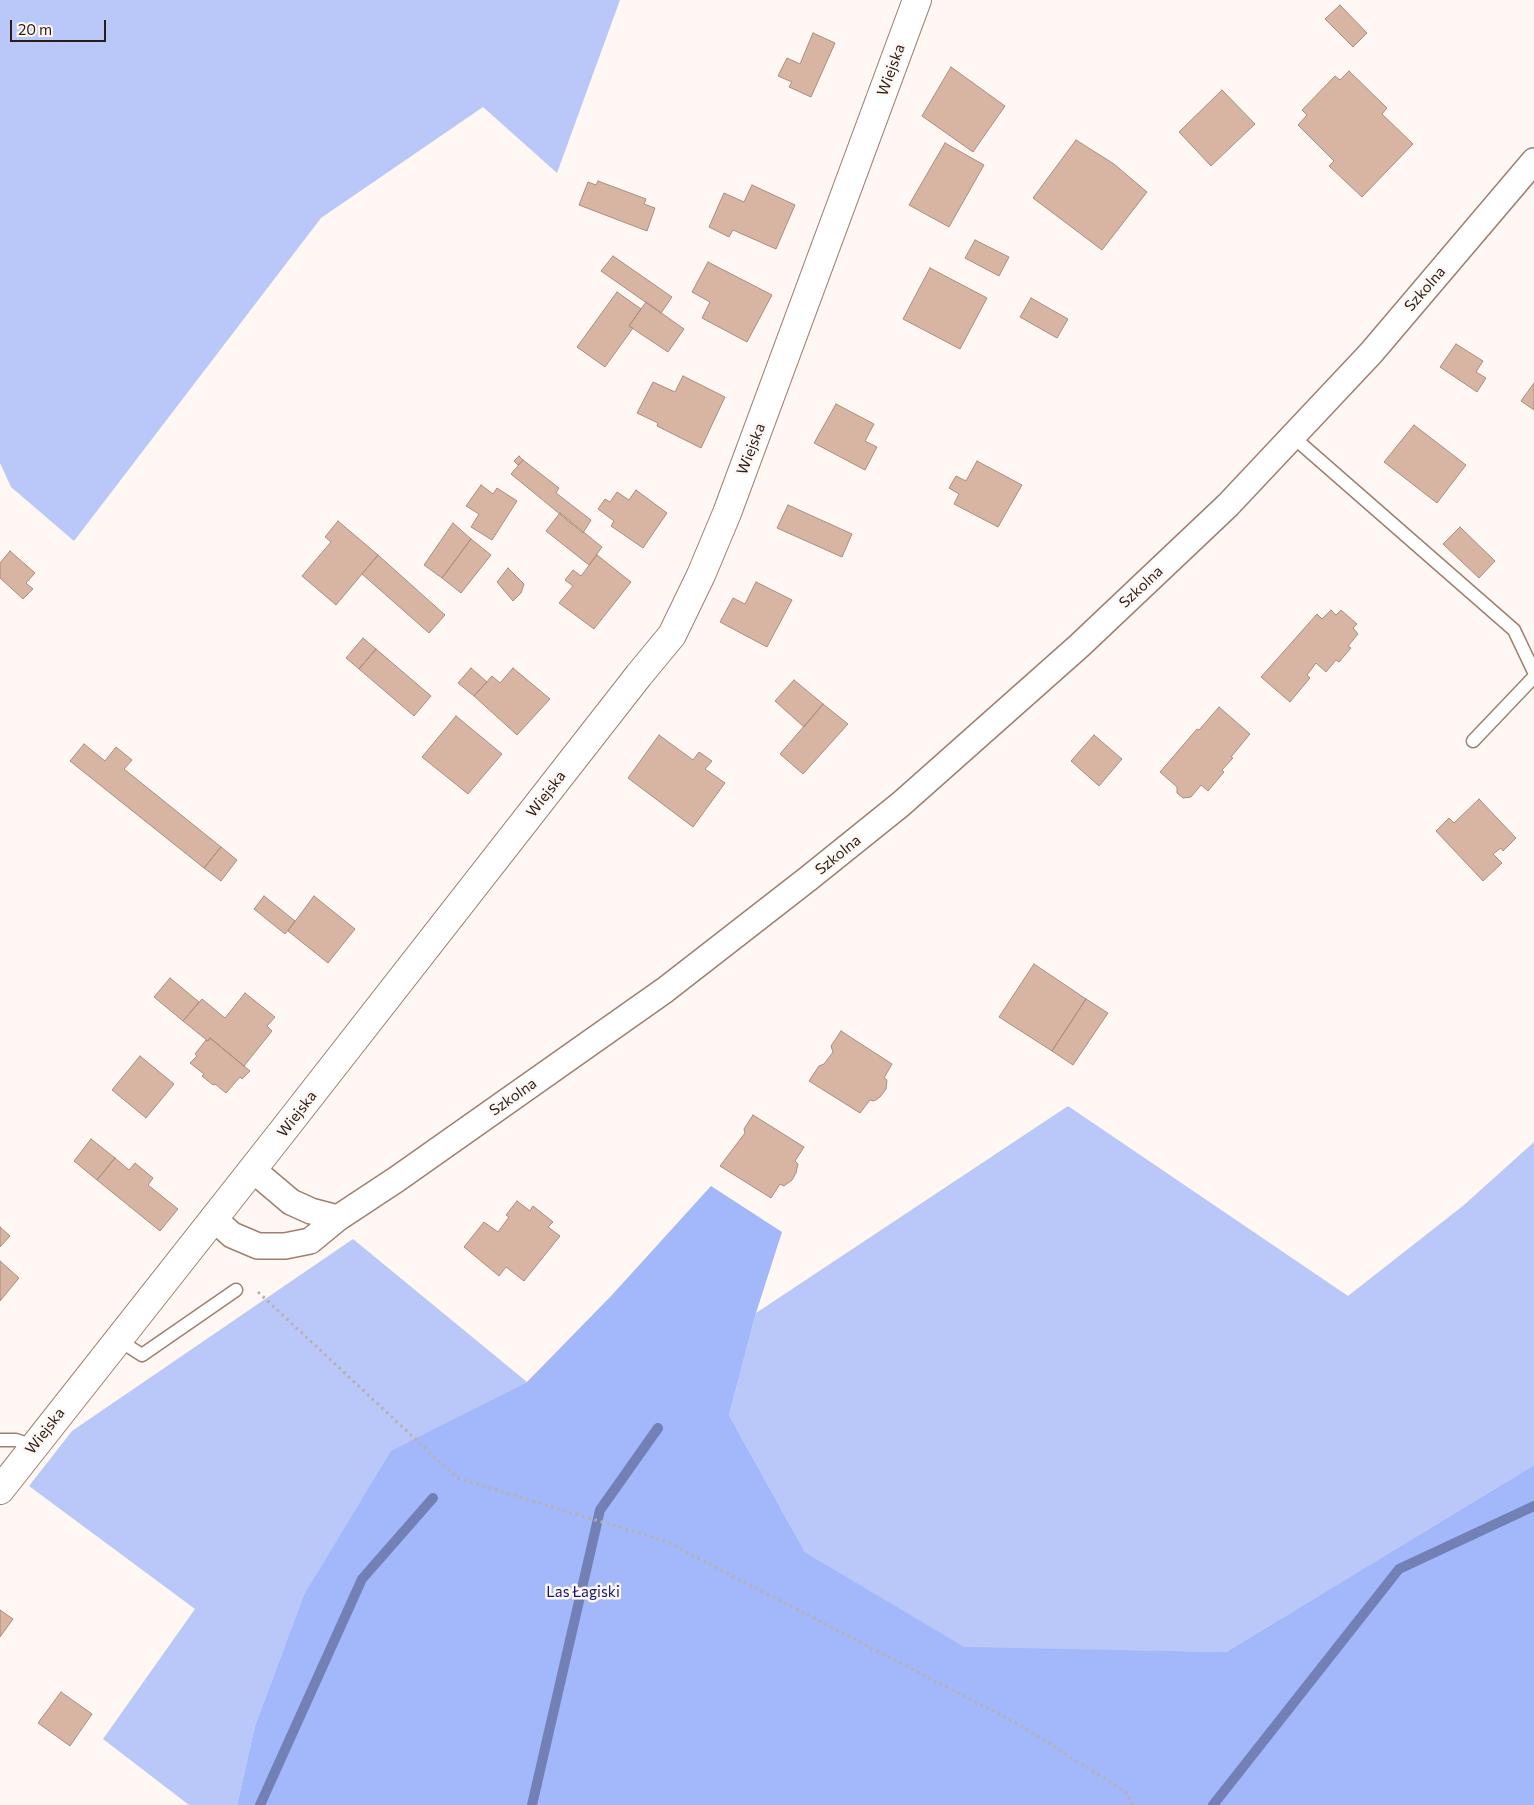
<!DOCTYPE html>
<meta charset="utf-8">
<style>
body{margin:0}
#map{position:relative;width:1534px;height:1805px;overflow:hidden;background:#fff7f3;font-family:Commissioner,sans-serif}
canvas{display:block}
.scale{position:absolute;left:10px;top:20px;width:96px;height:22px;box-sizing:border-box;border:2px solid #2a1d16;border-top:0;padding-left:6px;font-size:15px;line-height:18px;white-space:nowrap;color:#2a1d16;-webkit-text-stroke:4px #fff7f3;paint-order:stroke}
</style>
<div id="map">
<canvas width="1534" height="1805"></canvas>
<div class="scale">20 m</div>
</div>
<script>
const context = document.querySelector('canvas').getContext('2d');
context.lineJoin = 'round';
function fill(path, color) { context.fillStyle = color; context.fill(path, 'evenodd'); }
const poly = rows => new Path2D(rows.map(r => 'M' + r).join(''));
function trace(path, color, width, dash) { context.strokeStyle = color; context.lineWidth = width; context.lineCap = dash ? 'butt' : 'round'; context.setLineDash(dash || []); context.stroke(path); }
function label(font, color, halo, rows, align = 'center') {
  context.font = font + ' Commissioner,sans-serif'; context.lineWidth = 5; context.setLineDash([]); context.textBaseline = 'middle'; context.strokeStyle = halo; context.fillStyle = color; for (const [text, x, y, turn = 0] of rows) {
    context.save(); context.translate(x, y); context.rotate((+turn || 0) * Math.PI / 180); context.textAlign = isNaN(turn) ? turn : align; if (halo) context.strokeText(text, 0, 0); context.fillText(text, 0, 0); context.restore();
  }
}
fill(poly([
 [0,0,620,0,557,173,483,107,321,218,74,541,11,487,0,463],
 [1068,1106,1348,1296,1464,1205,1534,1142,1534,1465,1226,1652,964,1648,805,1552,729,1415,756,1313],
 [353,1239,527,1382,391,1452,304,1594,255,1726,237,1805,189,1805,103,1739,195,1609,29,1486,72,1431]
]), '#b9c8f8');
fill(poly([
 [711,1186,782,1232,756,1313,729,1415,805,1552,964,1647,1226,1652,1534,1465,1534,1805,237,1805,255,1726,304,1594,391,1451,527,1382,612,1295]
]), '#a3b8fa');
trace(poly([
 [260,1805,362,1579,433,1498],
 [532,1805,600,1510,658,1428],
 [1213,1805,1399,1569,1534,1506]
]), '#7280b6', 10);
const building = poly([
 [1340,5,1367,33,1353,47,1325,19,1340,5],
 [813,33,835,43,811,97,789,87,792,82,778,76,787,58,800,64,813,33],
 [951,67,1005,106,973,152,922,116,951,67],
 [1349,71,1387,108,1382,114,1413,144,1362,197,1329,166,1334,161,1298,125,1307,115,1302,110,1335,76,1340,80,1349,71],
 [1222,90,1255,124,1211,166,1179,132,1222,90],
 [1076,140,1114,164,1147,192,1102,250,1033,198,1076,140],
 [945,143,984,165,949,227,909,205,945,143],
 [598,181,646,199,644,204,655,208,647,231,579,205,588,182,596,185,598,181],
 [752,185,795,205,776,249,733,230,729,237,709,227,724,193,744,202,752,185],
 [975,240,1009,257,999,276,965,258,975,240],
 [613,256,672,297,661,313,601,271,613,256],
 [708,262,772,295,747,342,702,318,710,302,692,292,708,262],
 [930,268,987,298,960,349,903,319,930,268],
 [617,292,641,309,629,326,633,328,605,367,577,347,617,292],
 [1031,298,1068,319,1057,338,1020,317,1031,298],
 [646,302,684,329,668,352,629,326,646,302],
 [1456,344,1483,361,1476,372,1486,378,1477,392,1440,367,1456,344],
 [683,376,725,397,701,448,657,426,658,423,637,413,653,382,675,392,683,376],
 [1534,383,1534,410,1521,401,1534,383],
 [836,404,874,424,865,441,877,447,865,470,814,443,836,404],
 [1414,425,1466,465,1437,503,1384,462,1414,425],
 [519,456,523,460,518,465,514,461,519,456],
 [523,460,559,488,556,493,591,520,583,533,511,474,523,460],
 [977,461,1022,485,998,527,954,504,959,494,949,488,956,476,966,481,977,461],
 [481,485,493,494,497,488,517,501,492,540,471,527,479,514,466,506,481,485],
 [636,490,667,513,643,548,611,526,614,521,598,509,605,499,610,502,617,492,629,500,636,490],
 [788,505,852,534,842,557,777,528,788,505],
 [560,513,602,547,589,565,546,531,560,513],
 [338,521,378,555,336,605,302,576,331,542,325,537,338,521],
 [453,523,471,539,442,578,424,565,453,523],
 [1460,527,1495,561,1479,578,1443,544,1460,527],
 [471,539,491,555,461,593,442,578,471,539],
 [10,551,35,573,26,583,33,589,23,599,0,578,0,563,10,551],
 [378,555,445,615,429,633,362,574,378,555],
 [597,555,631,582,594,629,559,603,573,586,565,580,573,570,581,576,597,555],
 [508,568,524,584,521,593,513,601,497,582,508,568],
 [756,582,792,600,767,647,720,622,733,598,745,604,756,582],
 [1331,610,1336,615,1341,610,1357,624,1353,628,1358,634,1348,646,1351,648,1339,662,1336,660,1326,672,1316,663,1307,675,1310,678,1290,702,1261,677,1317,614,1322,619,1331,610],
 [363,638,376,649,359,669,346,658,363,638],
 [376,649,431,696,414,716,359,669,376,649],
 [471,668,487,682,474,696,458,683,471,668],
 [513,668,550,699,517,735,474,696,492,676,500,683,513,668],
 [794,680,823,704,804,727,775,701,794,680],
 [823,704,848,724,803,774,780,754,823,704],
 [1219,707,1250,734,1231,757,1233,758,1222,770,1224,772,1208,791,1201,785,1191,797,1183,798,1177,793,1177,787,1160,772,1197,729,1199,730,1219,707],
 [456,716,502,754,468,794,422,757,456,716],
 [659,735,693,760,699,752,712,761,705,769,725,783,693,827,628,778,659,735],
 [1094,735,1122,759,1099,786,1071,761,1094,735],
 [84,744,105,761,116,747,132,760,124,769,221,847,204,868,70,761,84,744],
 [1479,799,1516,838,1503,851,1501,848,1493,854,1502,863,1483,881,1436,831,1449,818,1454,823,1479,799],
 [221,847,237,860,221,881,204,868,221,847],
 [264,896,295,921,285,934,254,909,264,896],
 [314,896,355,929,328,963,288,931,314,896],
 [1034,964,1086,999,1052,1051,999,1017,1034,964],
 [170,978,199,1002,183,1021,154,997,170,978],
 [245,993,275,1017,267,1026,272,1031,244,1066,210,1038,208,1041,183,1021,202,999,225,1018,245,993],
 [1086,999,1108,1013,1073,1065,1052,1051,1086,999],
 [841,1031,892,1064,884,1078,887,1080,886,1089,880,1097,874,1101,870,1100,860,1113,809,1081,819,1066,824,1064,833,1052,831,1046,841,1031],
 [210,1038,250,1071,242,1079,240,1077,226,1093,215,1084,213,1085,202,1076,204,1074,190,1063,197,1056,195,1054,206,1040,208,1041,210,1038],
 [140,1056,174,1084,146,1118,112,1090,140,1056],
 [753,1115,804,1147,795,1161,798,1164,796,1173,792,1180,784,1186,780,1184,771,1198,720,1166,745,1133,744,1129,753,1115],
 [91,1139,115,1158,97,1180,74,1161,91,1139],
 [115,1158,129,1170,135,1163,153,1178,148,1185,178,1209,160,1231,97,1180,115,1158],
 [517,1201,530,1211,533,1206,553,1222,548,1227,560,1236,524,1281,506,1267,499,1276,464,1247,484,1222,498,1232,509,1217,506,1215,517,1201],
 [0,1227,10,1236,0,1247,0,1227],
 [0,1261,19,1278,0,1301,0,1261],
 [0,1610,13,1619,0,1637,0,1610],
 [61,1692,92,1714,70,1746,38,1723,61,1692]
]);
fill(building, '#d7b5a2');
trace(building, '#ad8c7b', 1);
const lane = poly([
 [1292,436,1514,630,1534,672],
 [1473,741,1534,677],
 [117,1339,142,1355,236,1290],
 [0,1440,16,1440,33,1446]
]);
const street = poly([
 [252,1169,291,1202,311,1211,338,1218],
 [213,1218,232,1235,258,1246,285,1246,310,1241,338,1218,397,1179,665,990,809,878,901,804,1079,646,1228,505,1371,353,1534,161]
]);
const secondary = poly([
 [0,1490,282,1132,639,675,672,635,701,575,727,513,917,0]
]);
trace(lane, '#a07f6e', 15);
trace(street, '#a07f6e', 28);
trace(secondary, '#a07f6e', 30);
trace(poly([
 [258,1292,457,1478,665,1541,1020,1725,1126,1792,1133,1805]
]), '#bab0ab', 3, [2.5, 4]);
trace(lane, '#fff', 12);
trace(street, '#fff', 25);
trace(secondary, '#fff', 28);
label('15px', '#2a1d16', '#fff7f3', [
 ["Wiejska",891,70,-70],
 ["Szkolna",1425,289,-49],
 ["Wiejska",751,449,-69],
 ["Szkolna",1141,587,-43],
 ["Wiejska",546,794,-52],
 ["Szkolna",838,855,-39],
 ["Szkolna",513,1097,-35],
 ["Wiejska",297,1114,-52],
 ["Wiejska",45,1431,-52]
]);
label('15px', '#151874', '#fff7f3', [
 ["Las Łagiski",583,1592]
]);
</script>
